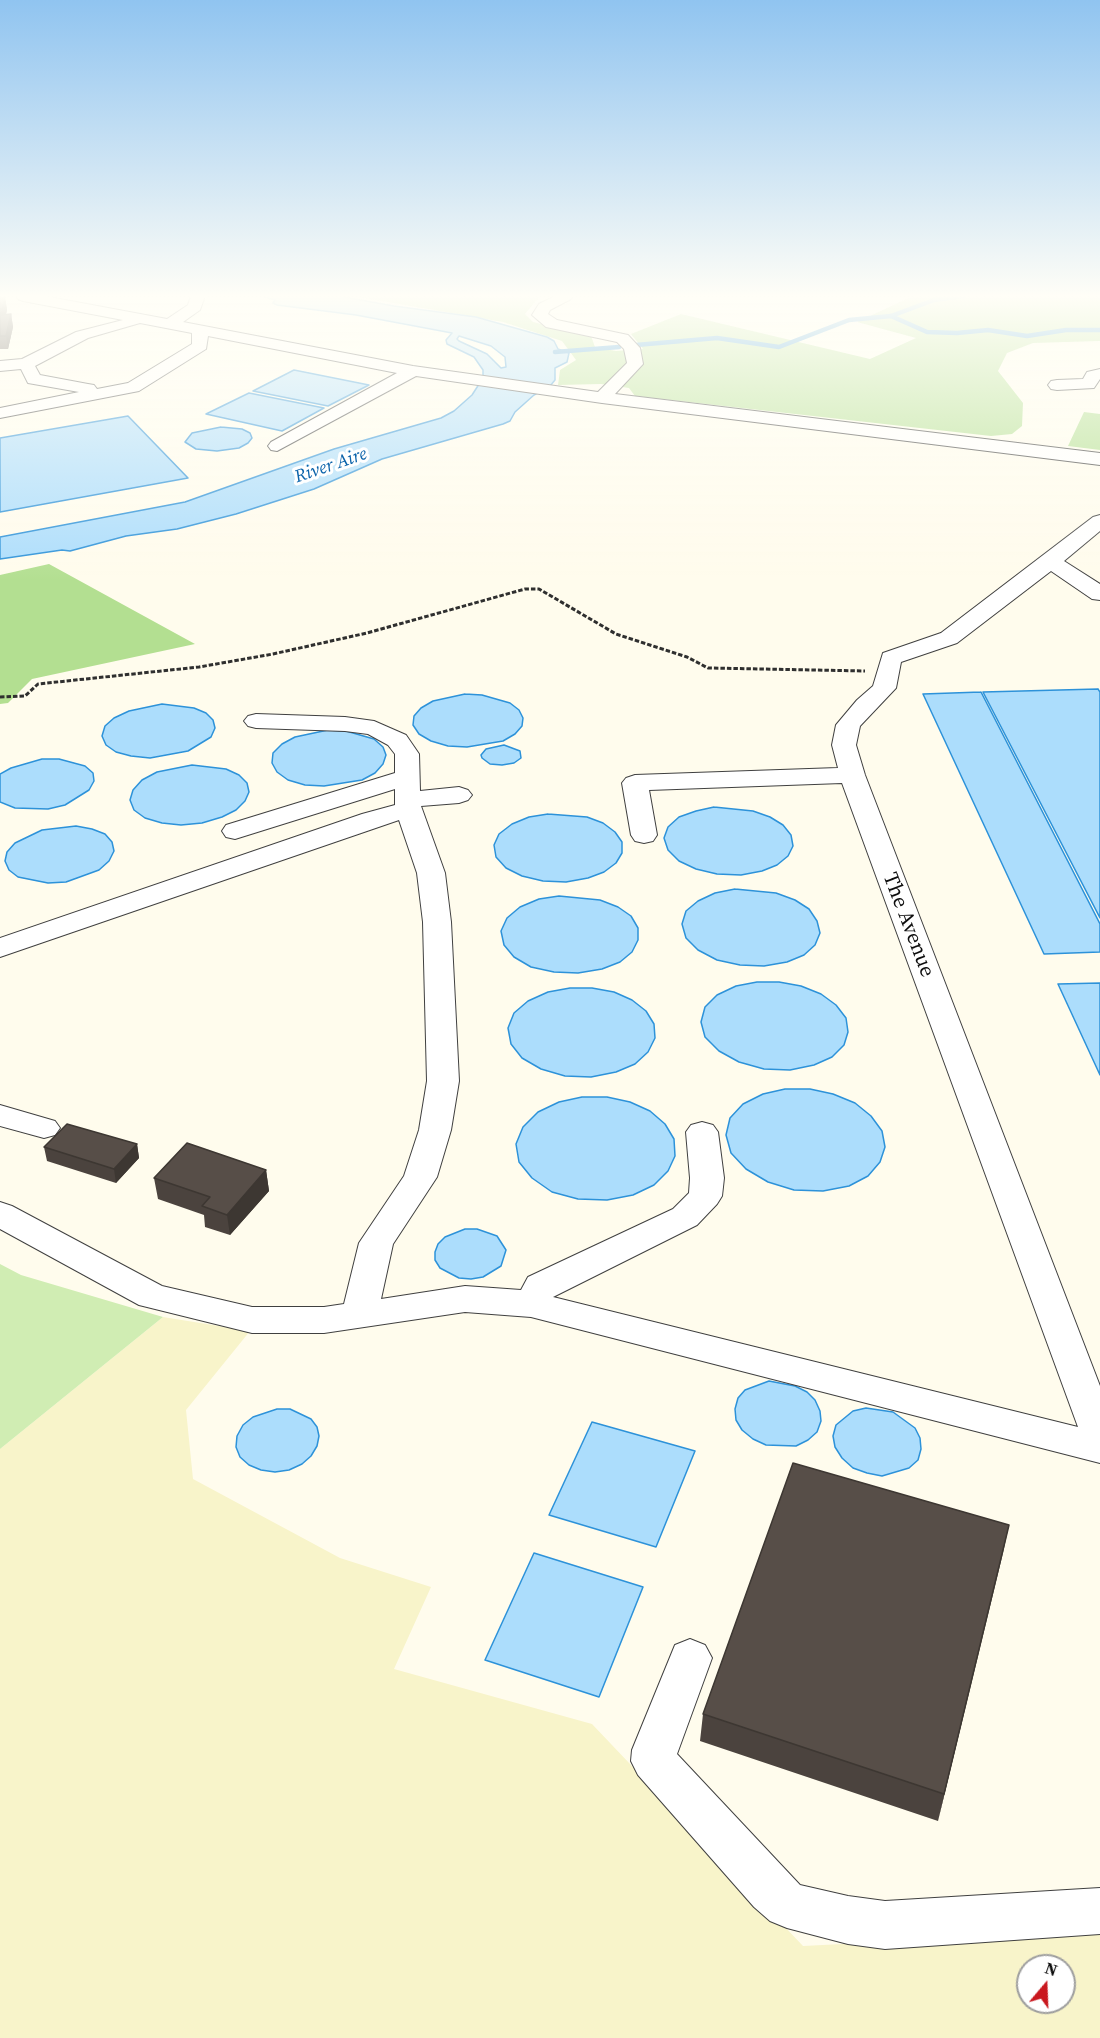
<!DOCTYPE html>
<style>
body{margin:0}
#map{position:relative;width:1100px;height:2038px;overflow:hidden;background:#fffced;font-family:"Source Serif 4",serif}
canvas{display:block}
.north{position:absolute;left:1016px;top:1954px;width:60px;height:60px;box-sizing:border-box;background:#fff;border:2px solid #9e9e9e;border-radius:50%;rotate:19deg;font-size:16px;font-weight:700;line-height:24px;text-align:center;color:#0d0d0d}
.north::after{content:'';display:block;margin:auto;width:21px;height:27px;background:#c9181f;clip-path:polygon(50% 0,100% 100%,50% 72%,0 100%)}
</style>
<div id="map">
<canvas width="1100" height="2038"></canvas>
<div class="north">N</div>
</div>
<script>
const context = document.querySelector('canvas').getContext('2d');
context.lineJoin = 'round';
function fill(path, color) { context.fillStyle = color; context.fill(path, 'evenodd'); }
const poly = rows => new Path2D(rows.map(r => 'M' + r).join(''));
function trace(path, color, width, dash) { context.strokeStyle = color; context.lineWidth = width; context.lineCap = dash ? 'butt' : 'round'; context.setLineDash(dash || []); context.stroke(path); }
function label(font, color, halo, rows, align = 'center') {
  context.font = font + ' "Source Serif 4",serif'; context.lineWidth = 6; context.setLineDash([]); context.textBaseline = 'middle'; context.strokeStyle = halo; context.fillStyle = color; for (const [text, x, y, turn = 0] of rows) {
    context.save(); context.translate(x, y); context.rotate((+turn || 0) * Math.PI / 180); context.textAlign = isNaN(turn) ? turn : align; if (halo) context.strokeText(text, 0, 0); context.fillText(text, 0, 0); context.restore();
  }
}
fill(poly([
 [163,1317,250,1331,186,1410,193,1479,340,1558,431,1587,394,1669,592,1724,803,1946,1100,1931,1100,2038,0,2038,0,1449],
 [1028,1966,1064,1966,1064,2002,1028,2002]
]), '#f8f4ca');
fill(poly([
 [0,1264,21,1275,163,1317,0,1449]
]), '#d0edb3');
fill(poly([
 [353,296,540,296,525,314,533,322,591,336,595,347,616,351,643,349,631,334,681,314,870,359,916,338,857,322,913,296,1100,296,1100,341,1033,343,1007,353,998,371,1023,403,1022,426,1012,434,991,436,635,396,629,388,601,384,558,385,560,370,576,360,562,341,503,322],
 [1084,412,1100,414,1100,450,1068,446],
 [49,564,195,644,32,679,8,703,0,704,0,575]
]), '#b3df91');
const water = poly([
 [262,296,338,296,394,306,476,317,547,337,554,341,558,349,569,353,567,362,555,368,555,380,550,386,534,395,515,412,510,421,503,424,382,459,314,489,236,514,177,529,126,536,70,551,62,550,0,559,0,537,185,502,334,449,441,418,454,411,472,395,483,378,483,370,474,357,447,344,446,340,452,333,356,315,277,305,273,303,275,300,262,296],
 [459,336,491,346,505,357,506,367,501,368,487,354,459,341,457,339,459,336],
 [294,370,369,385,328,406,253,391,294,370],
 [249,393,324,408,282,431,206,414,249,393],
 [128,416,188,478,0,512,0,438,128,416],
 [221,427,242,429,250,433,252,438,248,443,239,448,217,451,196,449,185,442,192,433,221,427],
 [1098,689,1100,692,1100,918,983,692,1098,689],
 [981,692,1100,924,1100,952,1044,954,923,694,981,692],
 [465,694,482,695,510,703,519,710,523,718,522,726,515,734,503,741,467,747,448,746,431,741,419,734,413,725,414,716,421,708,433,701,465,694],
 [162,704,194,708,206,713,213,720,215,728,211,737,188,751,150,758,131,756,116,752,106,745,102,736,105,726,114,718,129,711,162,704],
 [328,730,346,731,374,739,383,747,386,755,383,764,375,773,362,780,324,786,305,785,288,780,277,772,272,763,273,753,282,744,295,737,328,730],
 [504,745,520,751,521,758,514,763,502,765,490,764,482,758,481,755,486,749,504,745],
 [42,759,59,759,85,766,93,773,94,781,89,790,65,805,48,809,15,808,0,802,0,774,11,768,42,759],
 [192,765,226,769,239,775,247,783,249,792,245,801,236,810,222,817,202,823,181,825,162,823,145,818,134,810,130,800,133,790,142,780,157,772,192,765],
 [714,807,753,811,770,817,783,825,791,835,793,846,788,856,777,865,762,871,741,875,717,874,696,869,679,861,668,850,664,838,668,827,679,817,696,811,714,807],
 [548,814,587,817,603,823,615,832,622,842,622,853,616,863,604,872,588,878,566,882,543,881,522,876,506,868,496,857,494,845,499,834,512,824,529,817,548,814],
 [76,826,92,829,105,834,112,842,114,851,109,861,99,870,66,882,48,883,18,877,9,870,5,861,7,852,15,843,42,830,76,826],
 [735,889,776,893,795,900,809,909,817,921,820,933,815,945,804,955,787,962,764,966,740,965,717,960,698,950,686,938,682,924,686,911,698,901,715,893,735,889],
 [559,896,600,900,618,907,631,916,638,928,638,940,632,952,620,962,602,969,578,973,554,972,531,967,514,957,504,945,501,931,507,918,520,907,539,899,559,896],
 [757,982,779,982,801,986,821,994,836,1005,846,1018,848,1032,844,1045,832,1057,814,1065,790,1070,764,1069,739,1062,719,1051,705,1037,701,1022,705,1007,717,995,736,986,757,982],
 [1100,983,1100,1075,1058,984,1100,983],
 [570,988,592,988,614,992,632,1000,646,1011,654,1024,655,1038,648,1052,635,1064,616,1072,591,1077,565,1076,541,1069,522,1058,511,1044,508,1028,514,1013,528,1001,548,992,570,988],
 [785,1089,810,1089,833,1094,855,1103,871,1116,882,1131,885,1147,880,1162,868,1176,849,1186,823,1191,794,1190,768,1182,746,1169,731,1153,726,1135,730,1118,743,1104,763,1094,785,1089],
 [582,1097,607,1097,630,1102,650,1111,665,1124,674,1139,675,1156,668,1171,654,1185,633,1195,607,1200,578,1199,552,1192,532,1178,519,1162,516,1144,523,1127,538,1112,559,1102,582,1097],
 [465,1229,477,1229,497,1236,506,1250,501,1266,483,1277,471,1279,459,1278,440,1268,435,1260,435,1252,438,1244,445,1237,465,1229],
 [769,1381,795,1386,807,1392,815,1400,820,1411,821,1421,817,1432,808,1440,796,1446,766,1445,753,1439,742,1430,736,1420,735,1409,738,1398,745,1390,769,1381],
 [866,1408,893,1412,915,1428,920,1438,921,1449,918,1460,909,1468,882,1476,867,1473,853,1468,842,1458,835,1447,833,1436,836,1425,853,1411,866,1408],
 [277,1409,290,1409,311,1419,317,1427,319,1436,317,1446,311,1456,302,1464,289,1470,275,1472,261,1470,249,1465,240,1457,236,1447,237,1436,243,1425,253,1417,277,1409],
 [592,1422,695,1451,656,1547,549,1515,592,1422],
 [534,1553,643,1587,599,1697,485,1660,534,1553]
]);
fill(water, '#acddfc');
trace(water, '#2d92d9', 1.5);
trace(poly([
 [891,316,927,332,957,333,988,330,1027,336,1066,330,1100,330],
 [636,345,717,338,779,347,849,320,891,316,934,300,963,296],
 [555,352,619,347]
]), '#2d92d9', 4.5);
const minor = poly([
 [16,296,44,296,167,319,188,305,191,296,205,296,200,310,183,322,413,366,598,392,627,363,624,349,617,342,546,327,532,315,539,304,555,296,573,296,571,299,550,310,548,314,557,320,628,335,640,348,643,364,615,394,1100,453,1100,465,602,403,416,376,277,451,271,450,268,446,271,442,397,373,208,336,206,349,139,391,0,418,0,408,79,392,28,383,21,369,0,371,0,361,22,359,76,332,123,320,23,301,18,299,16,296],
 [140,323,192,333,192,344,128,383,97,389,94,385,88,384,40,375,35,366,88,338,140,323],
 [1100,369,1100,379,1094,388,1057,390,1051,389,1048,385,1051,381,1057,380,1083,379,1087,372,1100,369],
 [1100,515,1100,531,1064,561,1100,584,1100,600,1092,599,1051,571,957,643,901,662,896,688,860,726,856,745,865,775,1100,1386,1100,1463,531,1317,465,1312,324,1333,252,1333,139,1305,0,1229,0,1202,12,1206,162,1286,252,1307,324,1307,344,1304,359,1243,404,1176,419,1130,427,1081,423,922,417,873,399,820,0,957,0,938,362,814,395,805,395,789,235,839,226,837,222,831,226,825,395,773,395,754,388,745,368,734,345,731,256,728,248,726,244,721,248,716,256,714,345,717,374,721,406,735,419,754,420,791,459,787,468,790,472,795,468,800,459,803,421,806,445,873,451,922,459,1081,451,1130,437,1177,393,1244,381,1299,465,1286,521,1290,528,1277,673,1209,689,1193,690,1178,686,1132,691,1125,702,1122,713,1125,718,1132,724,1178,722,1196,717,1204,697,1225,553,1297,1078,1427,842,783,649,790,657,835,653,841,644,843,635,841,631,835,622,783,626,778,635,775,838,768,832,745,836,725,857,700,873,686,883,653,941,633,1093,517,1100,515],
 [0,1105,55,1121,60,1128,55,1135,44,1138,0,1126,0,1105],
 [690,1639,705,1645,712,1658,677,1754,800,1885,848,1896,885,1901,1100,1888,1100,1934,885,1949,848,1944,787,1928,770,1921,754,1907,638,1775,631,1761,632,1750,675,1645,690,1639]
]);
trace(minor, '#404040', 2);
trace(poly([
 [0,697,25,696,38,684,199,667,273,654,367,633,525,589,539,589,616,634,687,657,708,668,865,671]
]), '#2f2f2f', 3, [4.5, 2]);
fill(minor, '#fff');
fill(poly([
 [5,297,7,310,6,314,11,314,13,327,8,349,0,349,0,298],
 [137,1144,139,1158,116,1183,47,1161,44,1147],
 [266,1170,269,1191,230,1235,205,1227,204,1215,158,1199,154,1178],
 [1009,1525,938,1821,700,1741,703,1714]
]), '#4b433e');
fill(poly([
 [5,297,7,310,3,328,1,315],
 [11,314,13,327,8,349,6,336],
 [137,1144,139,1158,116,1183,114,1169],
 [266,1170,269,1191,230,1235,227,1215],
 [1009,1525,1003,1553,938,1821,944,1794]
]), '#3d3732');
const building = poly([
 [5,297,1,315,11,314,6,336,0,336,0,298,5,297],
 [67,1124,137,1144,114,1169,44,1147,67,1124],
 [187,1143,266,1170,227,1215,202,1206,210,1197,154,1178,187,1143],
 [793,1463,1009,1525,944,1794,703,1714,793,1463]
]);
fill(building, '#574e48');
trace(building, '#3d3732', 1.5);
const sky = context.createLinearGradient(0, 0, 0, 581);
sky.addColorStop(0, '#90c4f0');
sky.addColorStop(0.51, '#fffef7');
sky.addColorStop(1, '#fffef700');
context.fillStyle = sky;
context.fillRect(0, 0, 1100, 581);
label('italic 18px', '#0b63aa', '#fff', [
 ["River Aire",331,466,-19]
]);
label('21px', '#0d0d0d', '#fff', [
 ["The Avenue",908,925,69]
]);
</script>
